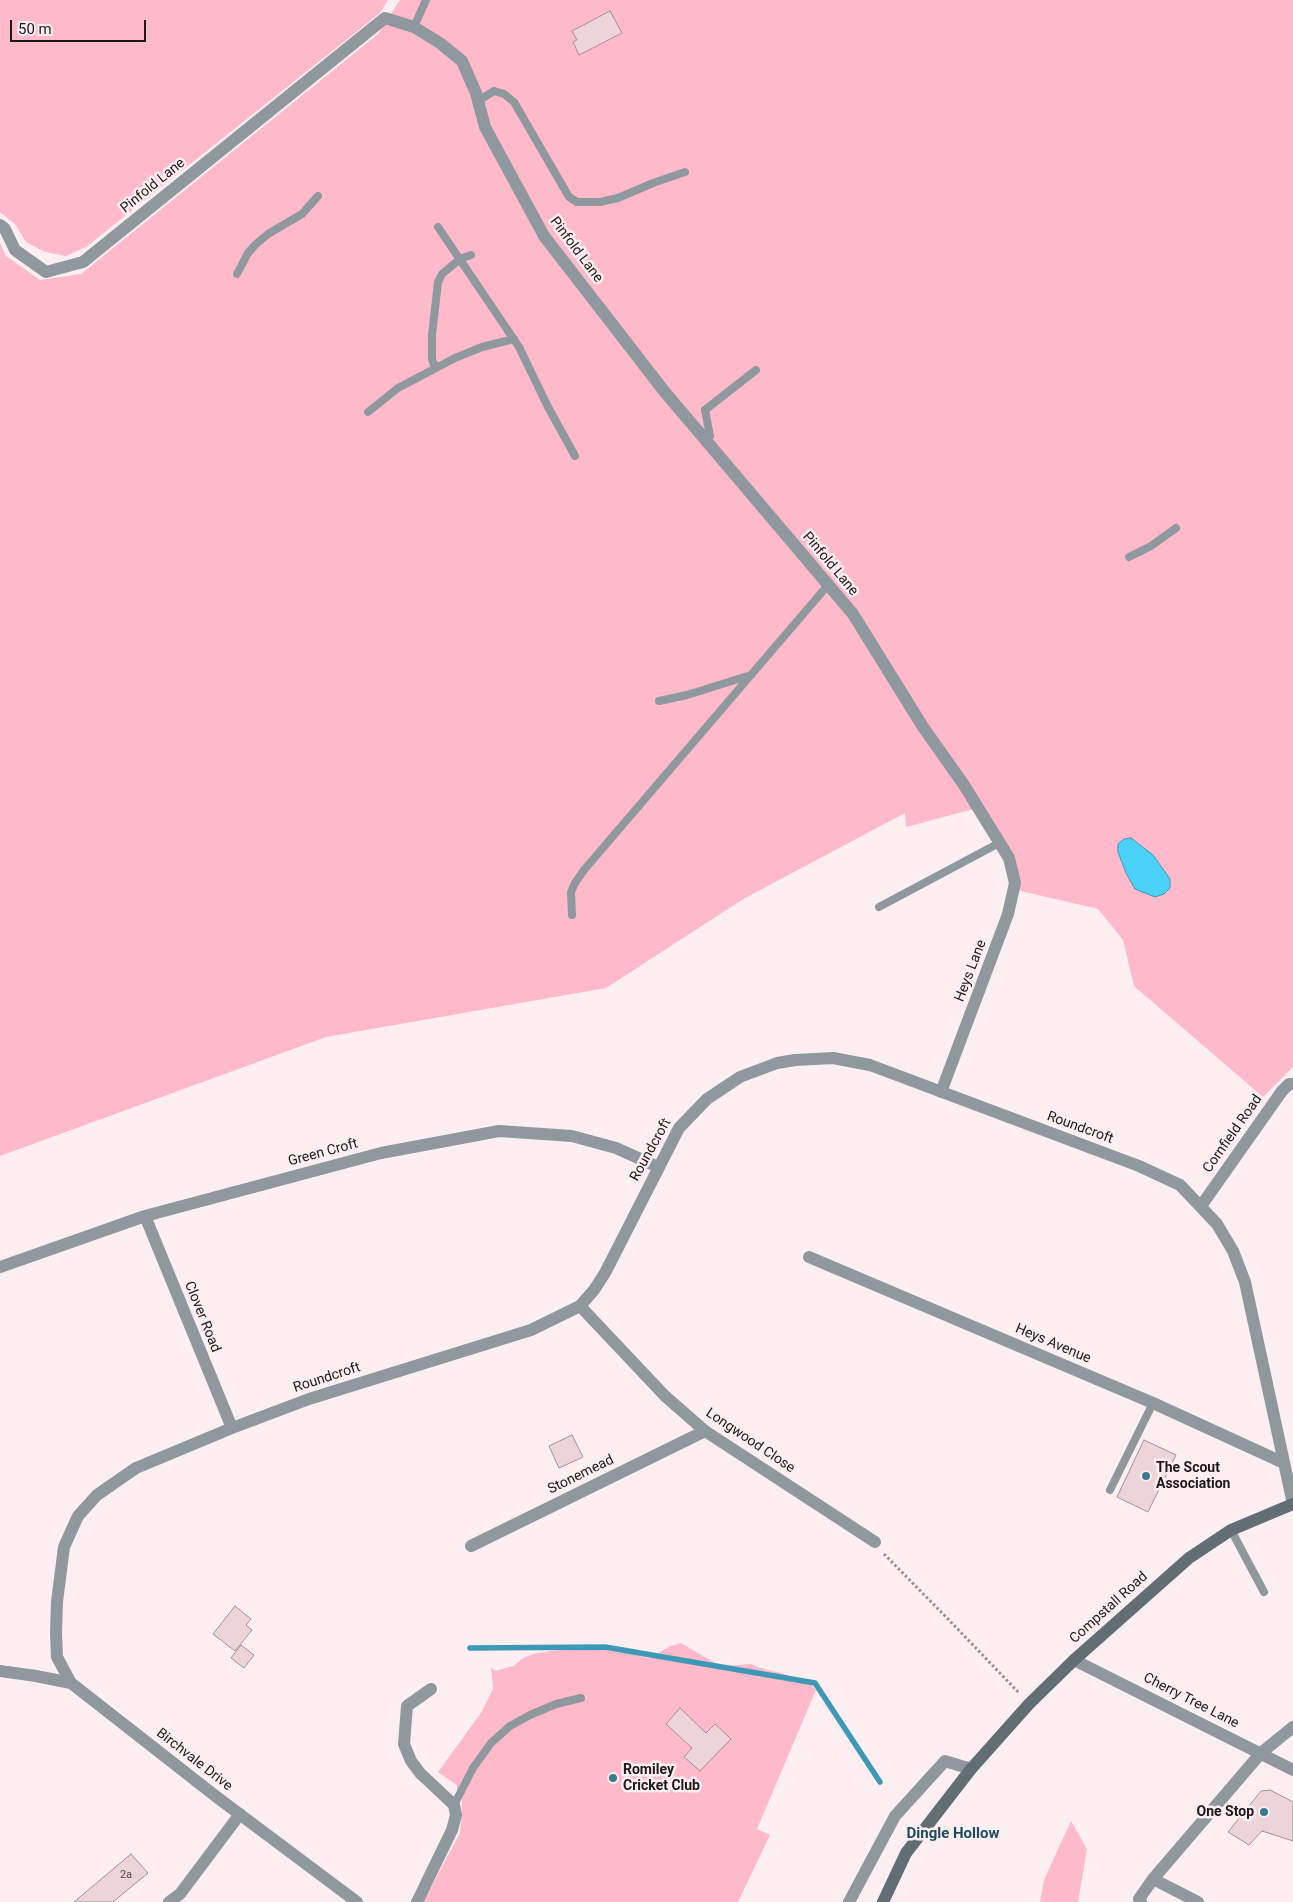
<!DOCTYPE html>
<style>
body{margin:0}
#map{position:relative;width:1293px;height:1902px;overflow:hidden;background:#fdeef2;font-family:Roboto,sans-serif}
canvas{display:block}
.scale{position:absolute;left:10px;top:20px;width:136px;height:22px;box-sizing:border-box;border:2px solid #1f1719;border-top:0;padding-left:6px;font-size:15px;line-height:18px;white-space:nowrap;color:#1f1719;-webkit-text-stroke:4px #fdeef2;paint-order:stroke}
</style>
<div id="map">
<canvas width="1293" height="1902"></canvas>
<div class="scale">50 m</div>
</div>
<script>
const context = document.querySelector('canvas').getContext('2d');
context.lineJoin = 'round';
function fill(path, color) { context.fillStyle = color; context.fill(path, 'evenodd'); }
const poly = rows => new Path2D(rows.map(r => 'M' + r).join(''));
function trace(path, color, width, dash) { context.strokeStyle = color; context.lineWidth = width; context.lineCap = dash ? 'butt' : 'round'; context.setLineDash(dash || []); context.stroke(path); }
function label(font, color, halo, rows, align = 'center') {
  context.font = font + ' Roboto,sans-serif'; context.lineWidth = 5; context.setLineDash([]); context.textBaseline = 'middle'; context.strokeStyle = halo; context.fillStyle = color; for (const [text, x, y, turn = 0] of rows) {
    context.save(); context.translate(x, y); context.rotate((+turn || 0) * Math.PI / 180); context.textAlign = isNaN(turn) ? turn : align; if (halo) context.strokeText(text, 0, 0); context.fillText(text, 0, 0); context.restore();
  }
}
fill(poly([
 [0,0,388,0,380,13,86,247,66,256,45,252,26,242,15,224,0,212],
 [400,0,1293,0,1293,1067,1263,1097,1134,986,1123,940,1098,909,1021,891,974,809,906,827,905,813,745,898,606,988,326,1037,0,1156,0,243,6,256,40,280,81,274,378,34],
 [681,1643,717,1664,726,1666,751,1664,760,1668,781,1673,810,1683,816,1690,757,1829,770,1835,738,1902,423,1902,460,1833,461,1824,462,1799,457,1790,457,1785,438,1772,481,1713,493,1689,491,1667,495,1671,513,1666,525,1657,534,1654,568,1648,618,1650,648,1658,654,1656,670,1646],
 [1071,1821,1087,1849,1078,1902,1040,1902,1044,1880]
]), '#feb9cb');
const water = poly([
 [1131,838,1153,855,1170,879,1170,888,1164,894,1155,897,1135,889,1126,873,1118,852,1118,844,1124,839,1131,838]
]);
fill(water, '#4ad1f8');
trace(water, '#3d99b5', 1);
trace(poly([
 [470,1648,605,1647,815,1683,880,1782]
]), '#3d99b5', 5.5);
const building = poly([
 [610,11,622,33,579,55,573,42,577,40,572,31,610,11],
 [572,1435,583,1457,559,1468,549,1446,572,1435],
 [1144,1440,1176,1455,1148,1512,1117,1497,1144,1440],
 [235,1606,251,1619,246,1625,252,1630,235,1651,213,1634,235,1606],
 [241,1645,254,1655,244,1668,231,1658,241,1645],
 [680,1708,706,1733,715,1724,731,1739,700,1771,684,1757,692,1748,666,1724,680,1708],
 [1270,1790,1293,1802,1293,1841,1262,1831,1249,1845,1228,1832,1261,1791,1270,1790],
 [131,1854,148,1873,113,1902,74,1902,131,1854]
]);
fill(building, '#ecd4da');
trace(building, '#a69095', 1);
trace(poly([
 [884,1554,950,1621,1019,1693]
]), '#9a8e91', 3, [2.5, 2.5]);
trace(poly([
 [414,27,426,0],
 [478,101,494,91,504,94,514,102,569,197,577,202,600,202,618,198,653,183,685,172],
 [438,227,519,347,548,407,575,456],
 [237,274,248,253,256,244,268,234,302,214,318,196],
 [435,368,432,359,432,335,438,282,442,274,460,259,471,255],
 [368,412,398,388,455,358,482,347,514,339],
 [707,442,710,436,705,410,756,370],
 [1129,557,1151,546,1176,528],
 [659,701,687,695,751,675],
 [879,907,1001,842],
 [572,915,571,892,575,883,584,870,828,585],
 [1110,1490,1153,1403],
 [1231,1530,1264,1592],
 [454,1805,473,1768,491,1743,510,1726,530,1715,556,1704,581,1698]
]), '#8f999d', 8);
trace(poly([
 [0,225,5,229,15,250,46,272,83,262,385,18,414,27,440,43,462,61,476,93,485,127,544,236,664,391,853,614,923,727,964,785,1009,858,1015,883,1008,914,941,1092],
 [1201,1206,1282,1091,1289,1084,1293,1084],
 [145,1216,232,1428],
 [809,1257,1153,1403,1284,1463],
 [0,1267,145,1216,381,1153,499,1131,572,1136,616,1148,658,1167],
 [580,1306,665,1396,705,1431,875,1542],
 [471,1546,705,1431],
 [1074,1660,1293,1770],
 [0,1671,36,1676,71,1683,218,1798,357,1902],
 [71,1683,57,1657,56,1633,57,1602,64,1547,78,1516,97,1495,136,1468,232,1428,309,1399,531,1330,580,1306,594,1290,605,1273,679,1128,707,1099,740,1077,777,1063,795,1060,833,1058,870,1065,1139,1166,1180,1185,1217,1224,1233,1251,1245,1282,1293,1504],
 [1153,1879,1198,1902],
 [169,1902,180,1894,240,1814],
 [417,1902,452,1830,456,1815,454,1805,420,1773,411,1761,404,1744,407,1706,431,1689],
 [849,1902,895,1816,945,1761,971,1769],
 [1141,1902,1139,1899,1153,1879,1261,1753,1293,1727]
]), '#8f999d', 12);
trace(poly([
 [883,1902,906,1853,971,1769,1029,1704,1074,1660,1189,1558,1231,1530,1293,1504]
]), '#616e73', 12);
for (const [x, y, r, color] of [
 [1146,1476,5,"#3c7b8f"],
 [613,1778,5,"#3c7b8f"],
 [1264,1812,5,"#3c7b8f"]
]) { const dot = new Path2D(); dot.arc(x, y, r, 0, 2 * Math.PI); context.fillStyle = color; context.fill(dot); trace(dot, '#fdeef2', 2); }
label('11px', '#524649', null, [
 ["2a",126,1875]
]);
label('14px', '#1f1719', '#fdeef2', [
 ["Pinfold Lane",153,186,-39],
 ["Pinfold Lane",576,250,53],
 ["Pinfold Lane",830,564,50],
 ["Heys Lane",971,971,-69],
 ["Roundcroft",1080,1128,20],
 ["Cornfield Road",1233,1134,-55],
 ["Roundcroft",651,1150,-61],
 ["Green Croft",323,1153,-15],
 ["Clover Road",202,1317,68],
 ["Heys Avenue",1053,1344,23],
 ["Roundcroft",327,1378,-18],
 ["Longwood Close",750,1441,34],
 ["Stonemead",581,1475,-26],
 ["Compstall Road",1109,1608,-42],
 ["Cherry Tree Lane",1191,1701,27],
 ["Birchvale Drive",194,1760,38]
]);
label('bold 14px', '#1f1719', '#fdeef2', [
 ["The Scout",1156,1468],
 ["Association",1156,1484],
 ["Romiley",623,1770],
 ["Cricket Club",623,1786],
 ["One Stop",1254,1812,"right"]
], 'left');
label('bold 15px', '#1a4e5e', '#fdeef2', [
 ["Dingle Hollow",953,1834]
]);
</script>
